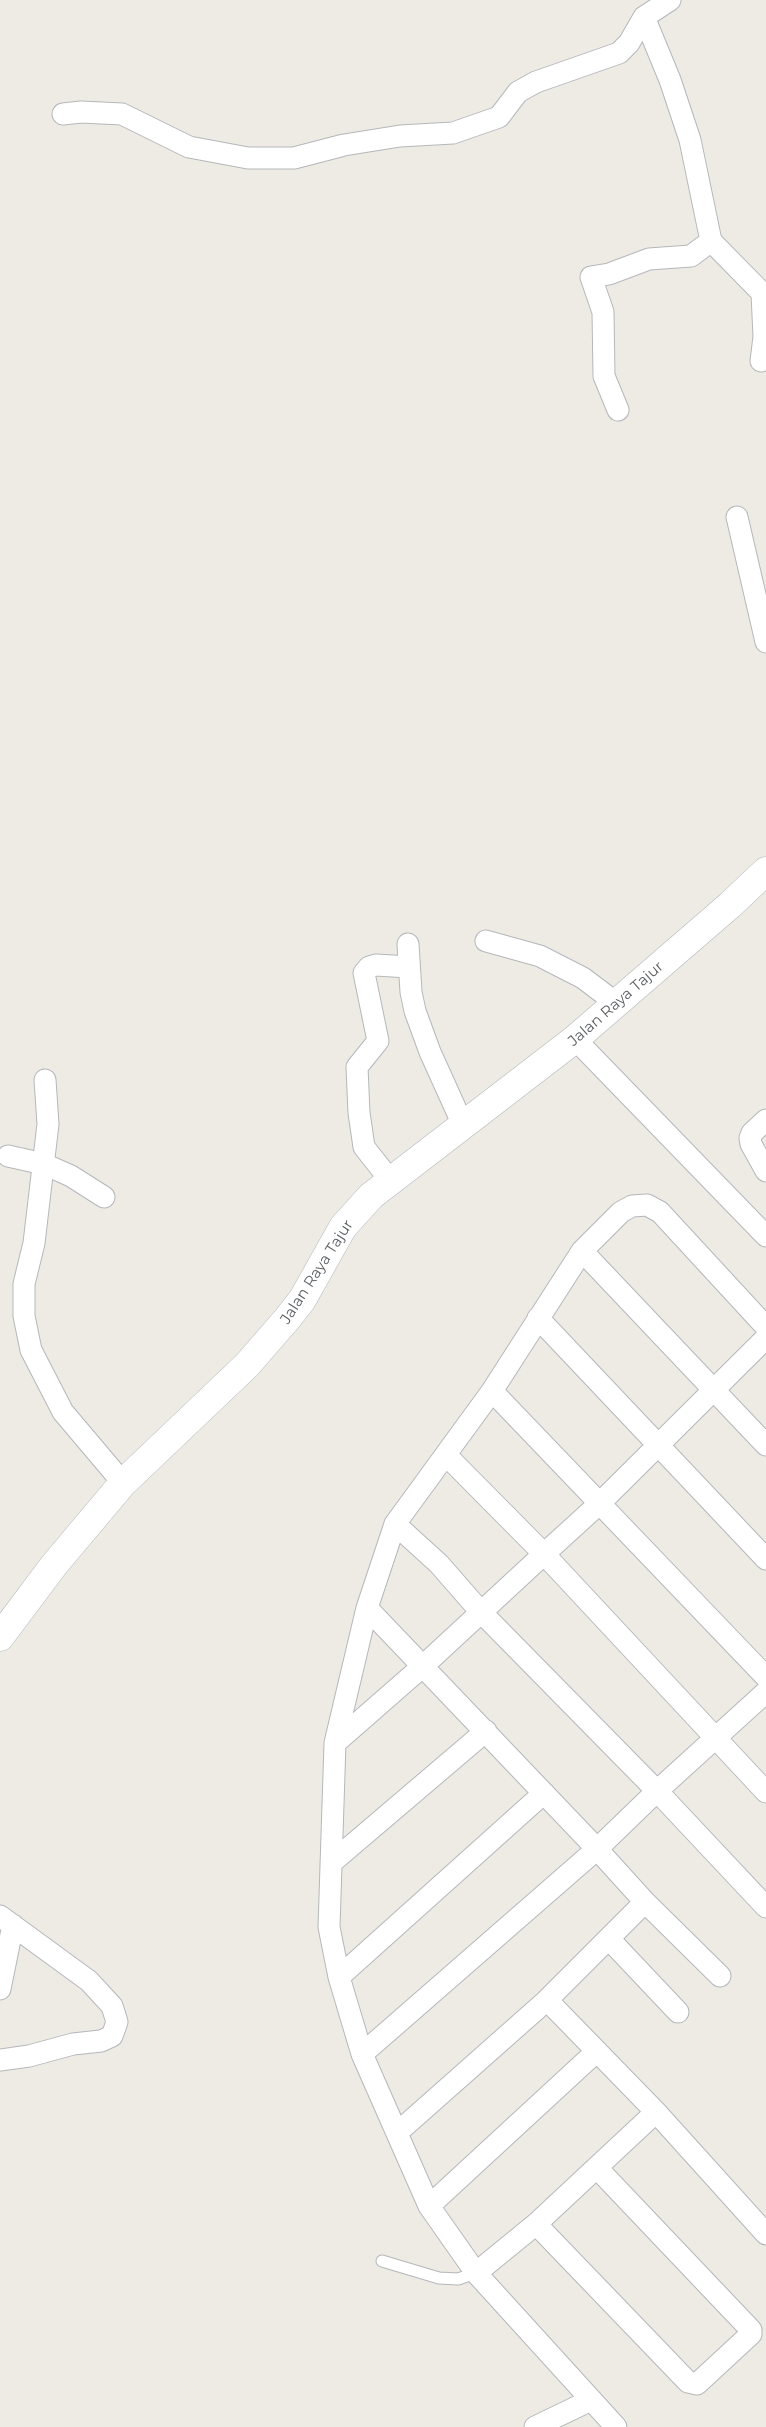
<!DOCTYPE html>
<style>
body{margin:0}
canvas{display:block;background:#eeebe4}
</style>
<canvas width="766" height="2427"></canvas>
<script>
const context = document.querySelector('canvas').getContext('2d');
context.lineJoin = 'round';
const poly = rows => new Path2D(rows.map(r => 'M' + r).join(''));
function trace(path, color, width, dash) { context.strokeStyle = color; context.lineWidth = width; context.lineCap = dash ? 'butt' : 'round'; context.setLineDash(dash || []); context.stroke(path); }
function label(font, color, halo, rows, align = 'center') {
  context.font = font + ' Montserrat,sans-serif'; context.lineWidth = 4.5; context.setLineDash([]); context.textBaseline = 'middle'; context.strokeStyle = halo; context.fillStyle = color; for (const [text, x, y, turn = 0] of rows) {
    context.save(); context.translate(x, y); context.rotate((+turn || 0) * Math.PI / 180); context.textAlign = isNaN(turn) ? turn : align; if (halo) context.strokeText(text, 0, 0); context.fillText(text, 0, 0); context.restore();
  }
}
const lane = poly([
 [382,2261,439,2278,458,2279,476,2273]
]);
const street = poly([
 [644,17,670,80,690,140,711,241,762,293,764,337,761,361],
 [63,114,81,112,122,114,189,147,248,158,294,158,344,145,400,136,453,133,499,117,518,92,536,82,619,53,629,43,644,17,670,0],
 [618,410,604,376,603,312,591,277,609,274,649,259,691,256,711,241],
 [737,517,766,642],
 [486,941,540,956,583,978,616,1003],
 [408,944,411,992,415,1011,430,1052,463,1125],
 [575,1039,766,1236],
 [45,1080,48,1124,34,1243,24,1284,24,1316,31,1350,63,1412,123,1483],
 [766,1120,752,1133,750,1138,751,1144,766,1171],
 [8,1156,44,1164,71,1176,104,1197],
 [390,1180,364,1147,359,1113,357,1067,378,1041,364,973,369,967,376,965,409,967],
 [582,1251,766,1445],
 [538,1318,766,1559],
 [492,1391,766,1677],
 [446,1455,544,1554,600,1503,766,1338],
 [395,1524,492,1391,582,1251,621,1212,632,1206,647,1205,660,1212,766,1327],
 [367,1608,597,1849,645,1902,720,1976],
 [335,1743,423,1666,544,1554,766,1792],
 [331,1863,486,1731],
 [0,1916,89,1981,112,2006,117,2022,112,2036,101,2041,73,2044,29,2056,0,2060],
 [609,1939,678,2012],
 [339,1977,544,1793],
 [0,1989,13,1925],
 [362,2054,597,1849,657,1791,766,1692],
 [656,2112,766,2234],
 [398,2132,547,2000,645,1902],
 [429,2206,597,2051],
 [536,2224,688,2382,697,2384,751,2334,751,2330,598,2169],
 [476,2273,536,2224,656,2112,547,2000],
 [535,2427,591,2400],
 [616,2427,476,2273,429,2206,362,2054,339,1977,329,1927,335,1743,367,1608,395,1524,439,1564,480,1611,657,1791,766,1907]
]);
const secondary = poly([
 [0,1637,54,1565,123,1483,247,1365,287,1319,302,1300,343,1227,371,1196,575,1039,730,905,766,871]
]);
trace(lane, '#b5b7bb', 13);
trace(street, '#b5b7bb', 23);
trace(secondary, '#b3b7bb', 29);
trace(lane, '#fff', 11);
trace(street, '#fff', 21);
trace(secondary, '#fff', 28);
label('15px', '#5c6064', '#fff', [
 ["Jalan Raya Tajur",616,1004,-41],
 ["Jalan Raya Tajur",317,1272,-57]
]);
</script>
